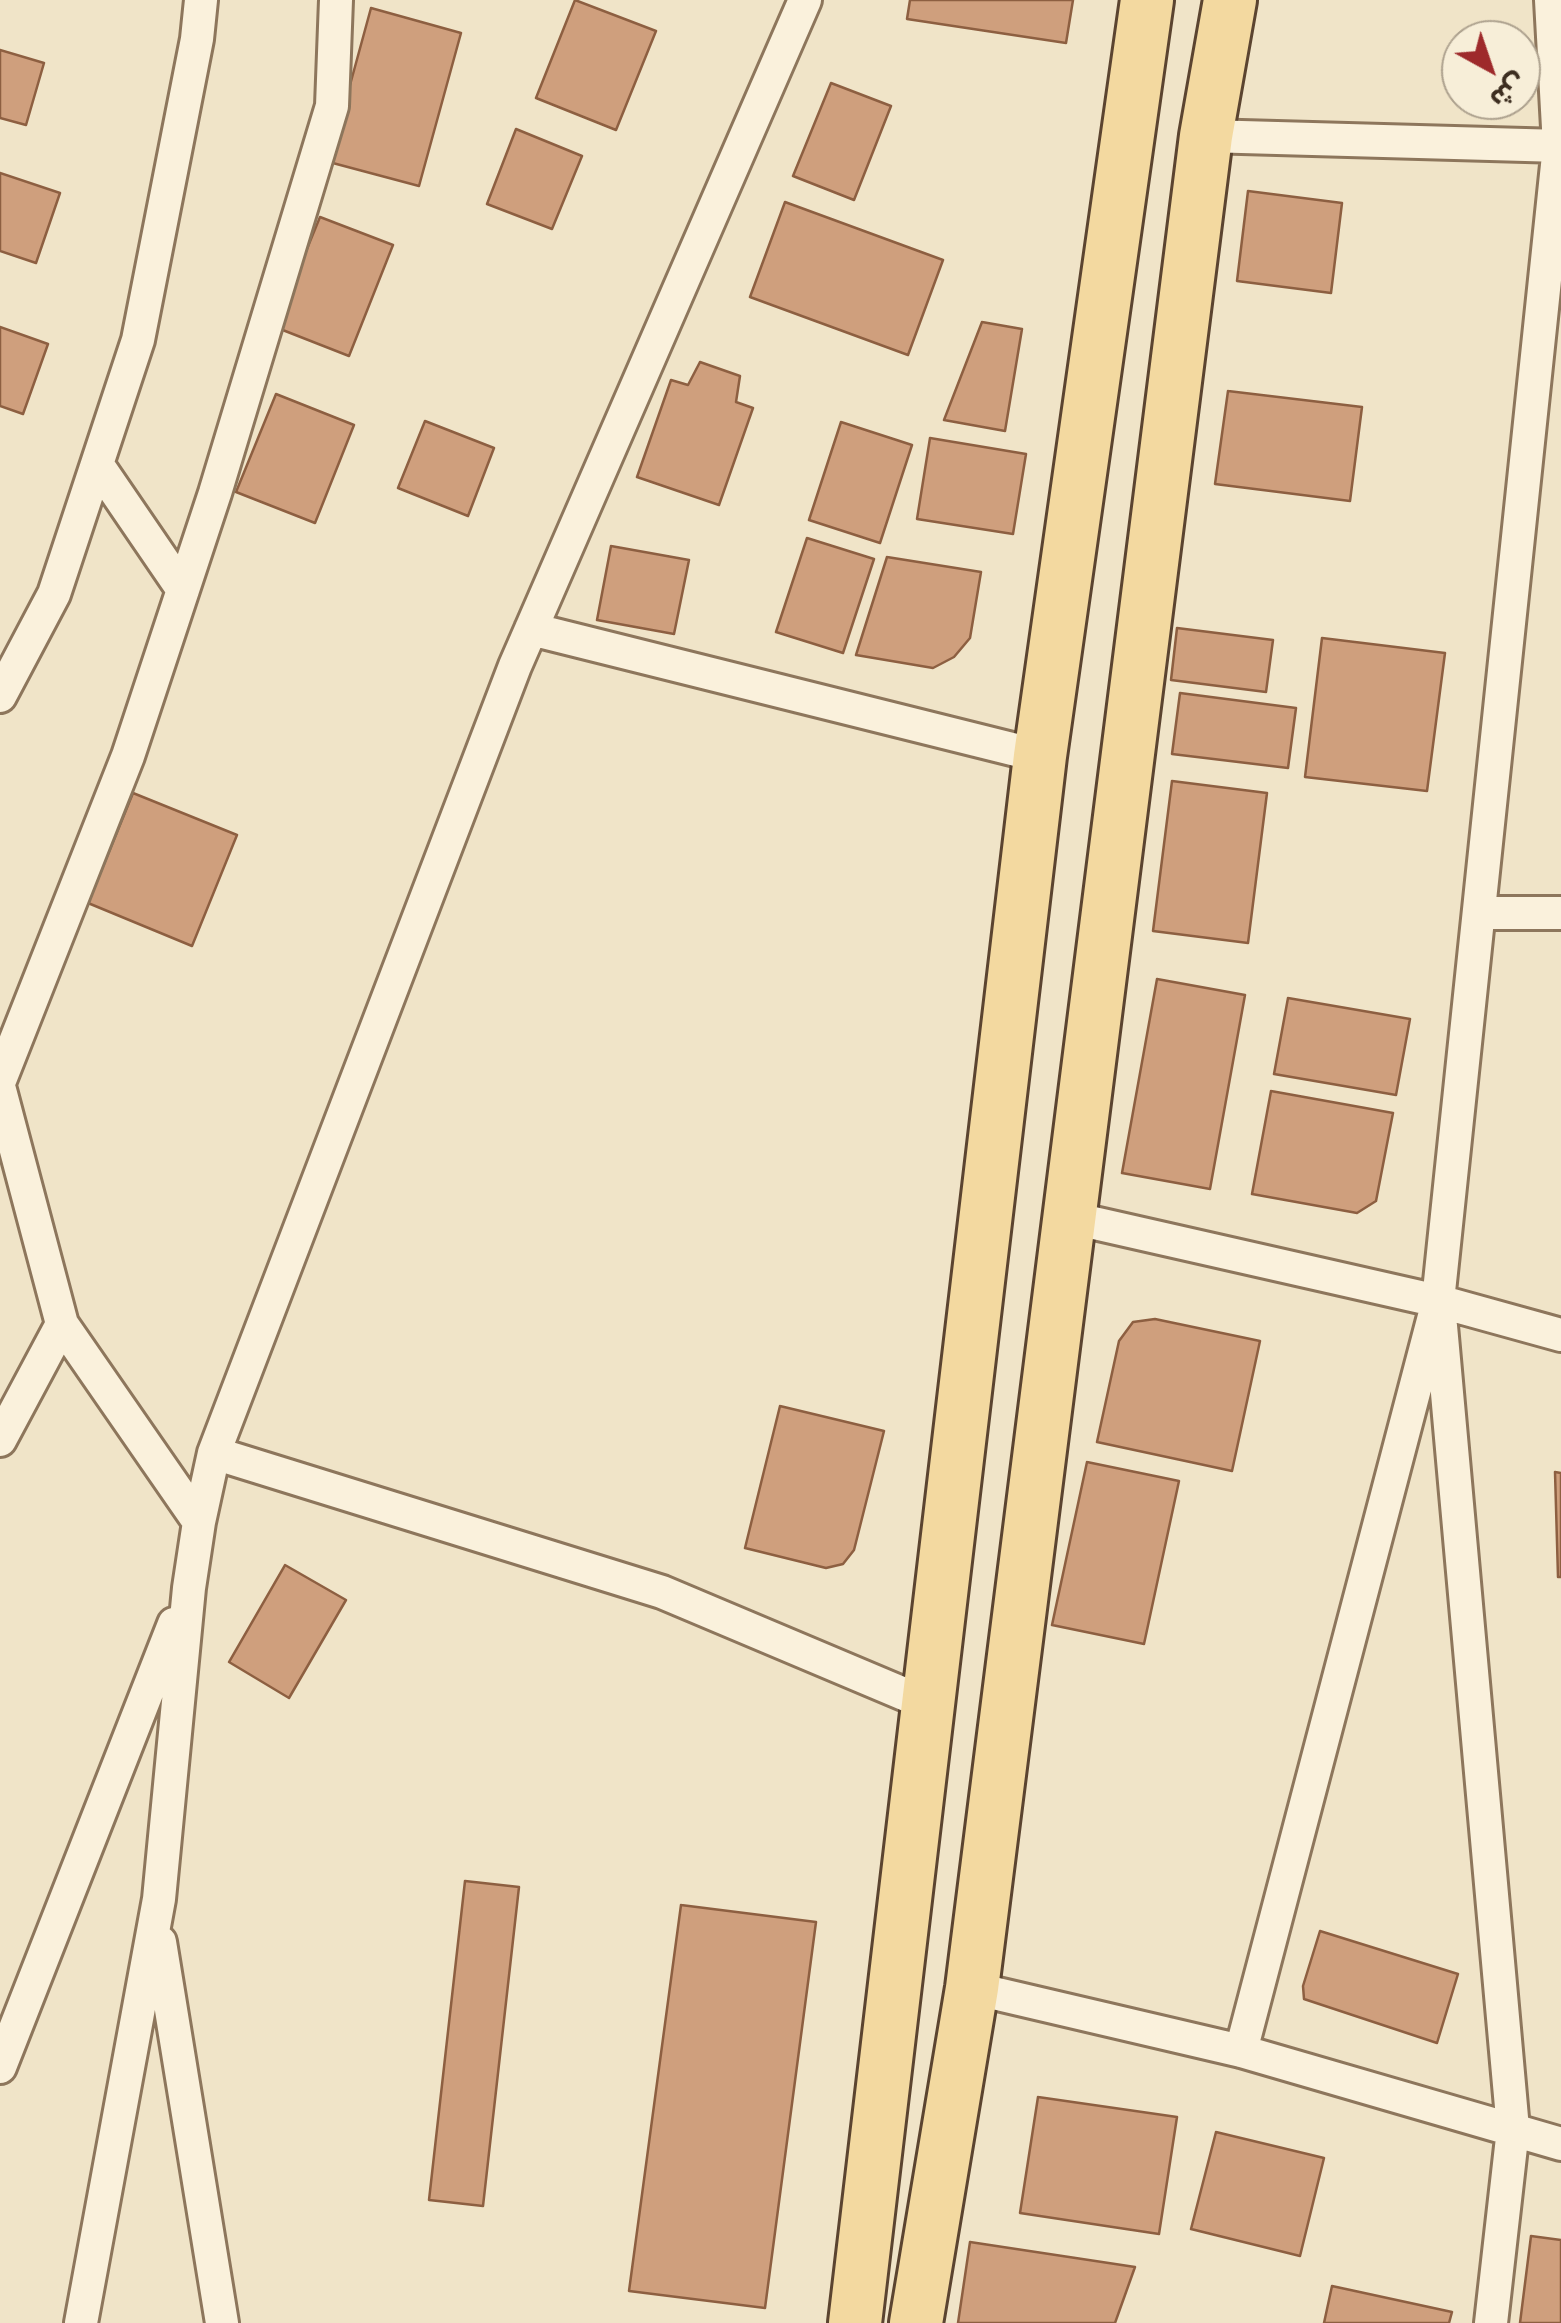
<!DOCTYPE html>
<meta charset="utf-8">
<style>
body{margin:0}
#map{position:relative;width:1561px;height:2323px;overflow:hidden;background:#f0e4c8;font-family:Lora,"Noto Sans Arabic",serif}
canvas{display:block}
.north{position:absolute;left:1441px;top:20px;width:100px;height:100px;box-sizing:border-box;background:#f7eed8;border:2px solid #ada18e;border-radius:50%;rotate:140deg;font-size:28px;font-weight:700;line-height:40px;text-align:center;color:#3d2e20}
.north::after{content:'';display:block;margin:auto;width:35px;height:45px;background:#9e2a2b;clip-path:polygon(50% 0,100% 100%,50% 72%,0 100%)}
</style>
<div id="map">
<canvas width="1561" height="2323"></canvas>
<div class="north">ش</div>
</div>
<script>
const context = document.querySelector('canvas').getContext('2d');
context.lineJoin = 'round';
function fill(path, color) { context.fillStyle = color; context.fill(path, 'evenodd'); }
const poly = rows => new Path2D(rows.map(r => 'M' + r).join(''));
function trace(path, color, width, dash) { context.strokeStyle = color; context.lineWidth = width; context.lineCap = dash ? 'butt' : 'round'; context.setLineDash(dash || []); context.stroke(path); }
const building = poly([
 [575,0,656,31,616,130,536,98,575,0],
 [910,0,1073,0,1066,43,907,19,910,0],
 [371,8,461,33,419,186,329,162,371,8],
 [0,50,44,63,26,125,0,118,0,50],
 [831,83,891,106,854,200,793,176,831,83],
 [516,129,582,156,552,229,487,204,516,129],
 [0,173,60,193,36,263,0,251,0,173],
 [1248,191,1342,203,1331,293,1237,281,1248,191],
 [785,202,943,260,908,355,750,297,785,202],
 [320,217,393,245,349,356,275,327,320,217],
 [982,322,1022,329,1005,431,944,420,982,322],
 [0,327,48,344,23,414,0,406,0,327],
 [700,362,740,376,736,402,753,408,719,505,637,477,671,380,688,385,700,362],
 [1228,391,1362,407,1350,501,1215,484,1228,391],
 [276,394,354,425,315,523,236,492,276,394],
 [425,421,494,448,468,516,398,488,425,421],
 [841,422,912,445,880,543,809,520,841,422],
 [930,438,1026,454,1013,534,917,519,930,438],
 [807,538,874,559,843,653,776,632,807,538],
 [611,546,689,560,674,634,597,620,611,546],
 [887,557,981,572,970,638,954,657,933,668,856,655,887,557],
 [1177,628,1273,640,1266,692,1171,680,1177,628],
 [1322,638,1445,653,1427,791,1305,777,1322,638],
 [1180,693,1296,708,1288,768,1172,754,1180,693],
 [1172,781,1267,793,1248,943,1153,931,1172,781],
 [133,793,237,835,192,946,88,903,133,793],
 [1157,979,1245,995,1210,1189,1122,1173,1157,979],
 [1288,998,1410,1019,1396,1095,1274,1074,1288,998],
 [1271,1091,1393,1113,1376,1201,1357,1213,1252,1194,1271,1091],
 [1155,1319,1260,1341,1232,1471,1097,1442,1119,1341,1133,1322,1155,1319],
 [780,1406,884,1431,854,1550,843,1564,826,1568,745,1548,780,1406],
 [1087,1462,1179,1481,1144,1644,1052,1625,1087,1462],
 [1555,1472,1561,1473,1561,1577,1558,1577,1555,1472],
 [285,1565,346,1600,289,1698,229,1662,285,1565],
 [465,1881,519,1887,483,2206,429,2200,465,1881],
 [681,1905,816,1922,765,2308,629,2291,681,1905],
 [1320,1931,1458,1974,1437,2043,1304,1999,1303,1986,1320,1931],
 [1038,2097,1177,2117,1159,2234,1020,2213,1038,2097],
 [1216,2132,1324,2158,1300,2256,1191,2229,1216,2132],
 [1531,2236,1561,2240,1561,2323,1520,2323,1531,2236],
 [970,2242,1135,2267,1115,2323,958,2323,970,2242],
 [1332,2286,1452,2312,1449,2323,1324,2323,1332,2286]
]);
fill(building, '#cf9f7d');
trace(building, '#8d5f41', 2.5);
const minor = poly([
 [1206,136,1561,146],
 [97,464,183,590],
 [531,629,1040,756],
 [0,696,54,594,138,340,197,39,201,0],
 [1479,913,1561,913],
 [0,1080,128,756,215,493,332,106,336,0],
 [0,1090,62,1324,199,1522,189,1588,159,1899,81,2323],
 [1072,1218,1438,1301,1561,1335],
 [1441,1326,1513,2129,1491,2323],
 [0,1440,62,1324],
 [214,1453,662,1592,930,1705],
 [199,1522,214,1453,515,666,805,0],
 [160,1942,222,2323],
 [972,1988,1241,2051,1561,2144],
 [1241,2051,1438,1301,1559,146,1551,0],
 [0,2067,174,1624]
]);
const primary = poly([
 [855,2323,1040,756,1147,0],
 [916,2323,972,1988,1206,136,1230,0]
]);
trace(minor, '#8d765c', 38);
trace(primary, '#5b4430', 58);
trace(minor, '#faf1dc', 32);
trace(primary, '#f3d9a0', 52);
</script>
